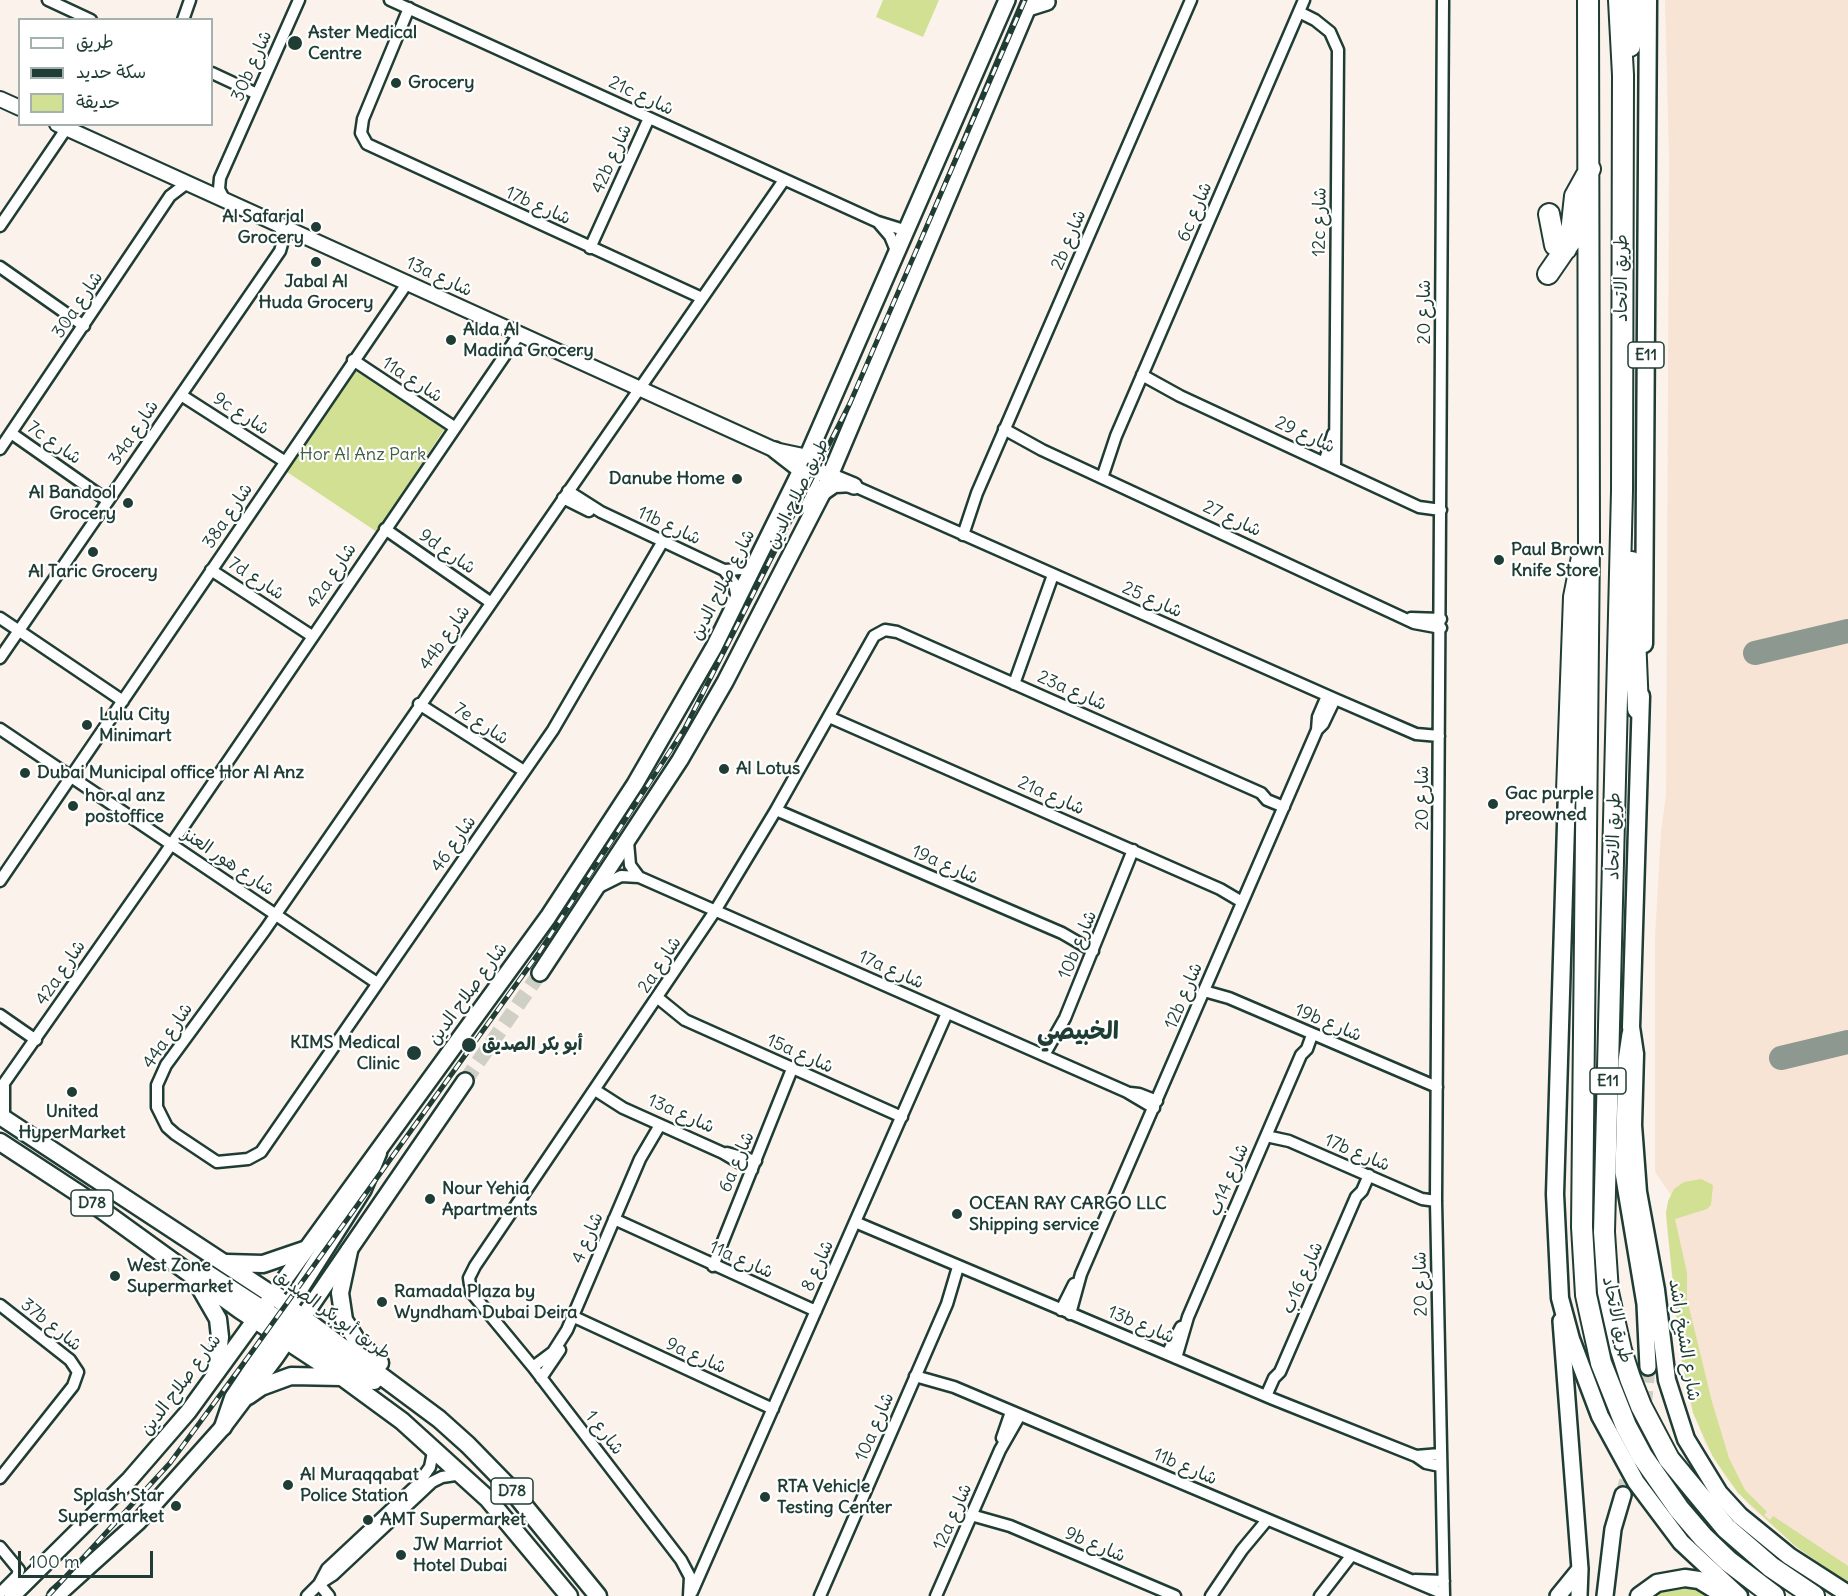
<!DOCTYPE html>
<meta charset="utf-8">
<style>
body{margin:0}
#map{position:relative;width:1848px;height:1596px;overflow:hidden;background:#fbf3eb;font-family:Delius,"Playpen Sans Arabic",sans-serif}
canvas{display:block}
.legend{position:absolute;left:18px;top:18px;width:195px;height:108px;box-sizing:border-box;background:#fff;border:2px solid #a5b1ae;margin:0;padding:8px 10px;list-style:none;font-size:18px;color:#1f3d34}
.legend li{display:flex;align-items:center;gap:12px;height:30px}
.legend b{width:30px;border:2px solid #a5b1ae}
.scale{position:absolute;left:18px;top:1551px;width:135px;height:27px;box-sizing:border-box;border:3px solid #1f3d34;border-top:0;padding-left:8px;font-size:18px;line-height:21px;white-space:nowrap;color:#1f3d34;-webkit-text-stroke:4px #fff;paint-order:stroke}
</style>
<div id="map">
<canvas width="1848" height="1596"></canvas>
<ul class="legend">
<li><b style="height:8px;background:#fff"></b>طريق</li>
<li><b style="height:8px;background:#1f3d34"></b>سكة حديد</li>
<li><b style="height:16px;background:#d1e093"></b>حديقة</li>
</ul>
<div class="scale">100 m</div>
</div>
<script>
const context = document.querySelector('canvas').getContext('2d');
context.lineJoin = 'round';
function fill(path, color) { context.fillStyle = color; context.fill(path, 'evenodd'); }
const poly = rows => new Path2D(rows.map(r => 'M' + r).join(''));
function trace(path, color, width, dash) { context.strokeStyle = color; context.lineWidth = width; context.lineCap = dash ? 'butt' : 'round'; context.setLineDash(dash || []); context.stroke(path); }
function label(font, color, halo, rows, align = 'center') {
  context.font = font + ' Delius,"Playpen Sans Arabic",sans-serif'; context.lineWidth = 4.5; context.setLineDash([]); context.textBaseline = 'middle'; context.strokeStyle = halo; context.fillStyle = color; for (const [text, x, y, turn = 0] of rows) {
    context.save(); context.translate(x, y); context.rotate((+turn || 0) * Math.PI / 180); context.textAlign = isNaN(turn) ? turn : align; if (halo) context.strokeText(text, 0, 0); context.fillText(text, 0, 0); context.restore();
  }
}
fill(poly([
 [1665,0,1848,0,1848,1585,1794,1545,1750,1506,1725,1476,1705,1443,1688,1397,1680,1352,1666,1219,1671,1195,1655,1172,1655,937,1661,831,1666,795,1669,158]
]), '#f7e4d4');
fill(poly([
 [883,0,939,0,923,37,876,17],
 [356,371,447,425,377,532,287,472],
 [1701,1179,1713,1185,1711,1205,1707,1209,1675,1219,1687,1273,1687,1299,1712,1402,1729,1458,1745,1490,1767,1512,1764,1515,1770,1520,1773,1516,1848,1566,1848,1585,1794,1545,1738,1493,1713,1457,1693,1413,1680,1352,1666,1213,1668,1201,1674,1189,1684,1182],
 [1694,1584,1717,1596,1651,1596,1664,1587]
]), '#d1e093');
trace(poly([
 [1755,653,1848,631],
 [1781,1058,1848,1042]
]), '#8d9890', 24);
trace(poly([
 [465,1081,540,973],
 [1623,1495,1644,1409,1648,1367]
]), '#cfcfc6', 15, [15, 8]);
const minor = poly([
 [48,0,91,20],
 [390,0,878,222,907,231],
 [1443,0,1436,1201,1444,1596],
 [409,8,363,119,361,133,367,144,702,298],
 [1299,12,1315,20,1330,32,1338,50,1335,467],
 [183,20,190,0],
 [212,73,257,94],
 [224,199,219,189,220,178,299,0],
 [878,222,890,236,897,253],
 [0,226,66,129],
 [590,248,649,118],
 [0,267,84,326],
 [353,360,454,427],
 [1142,375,1180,396,1419,507,1441,510],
 [181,395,284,461],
 [1004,429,1042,450,1414,623,1441,628],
 [11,433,108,501],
 [0,449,170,196,187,183],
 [1324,463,1333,434],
 [1102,478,1116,436,1304,0],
 [568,491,601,512,724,570,742,569,755,562],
 [822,496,835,487,854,486,1335,699,1416,734,1439,736],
 [563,498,589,511],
 [385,529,490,602],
 [963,535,977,493,1191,0],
 [663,541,553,730,261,1152,248,1159,217,1162,175,1134,167,1127,157,1107,157,1085,166,1065,265,930,784,180],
 [211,570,312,636],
 [724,570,734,583,737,600],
 [0,618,123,701],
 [1411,618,1441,619],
 [0,658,280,251,284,237,278,224],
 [1014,684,1053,575],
 [419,704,524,771],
 [829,717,1220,889,1242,902],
 [0,729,377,983],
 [1317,730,1318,717,1327,696],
 [776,810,1062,933,1093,951],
 [628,842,630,865,639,877],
 [0,881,408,282],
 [599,887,621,876,639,877,1127,1092,1154,1108],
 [1204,991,1229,998,1437,1087],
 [658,998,685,1020,902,1117],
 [0,1015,36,1040],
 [1044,1055,1065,1018,1133,850],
 [4,1086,4,1118],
 [0,1089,162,858,520,333],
 [595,1090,623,1108,723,1153,752,1170],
 [1130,1093,1139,1094,1157,1101],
 [1266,1136,1289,1141,1422,1199,1436,1201],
 [727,1153,756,1161],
 [614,1219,816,1311],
 [855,1222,1273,1399,1416,1456,1426,1463,1440,1466],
 [713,1266,792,1069],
 [0,1305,70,1360,78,1372,73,1386,0,1478],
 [1061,1310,1074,1284],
 [1070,1314,1081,1274,1317,730,1323,724,1335,699],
 [572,1316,773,1409],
 [1167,1354,1181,1327],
 [1176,1358,1188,1317,1301,1055,1307,1049,1312,1035],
 [533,1367,553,1352,567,1330,640,1159,660,1125],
 [915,1376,954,1387,1444,1594],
 [541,1378,560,1350],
 [1266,1396,1274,1378,1280,1372,1356,1197,1362,1191,1369,1175],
 [1002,1438,1011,1412],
 [1416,1456,1440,1454],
 [971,1515,1010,1526,1175,1596],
 [0,1547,19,1570,17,1576,0,1593],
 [1415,1580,1444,1581],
 [319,1584,327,1569,418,1484,430,1467,434,1447],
 [319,1584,329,1596],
 [692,1592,947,1013],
 [307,1596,319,1584,333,1575,432,1482,442,1477,462,1474],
 [689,1596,690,1577,681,1560,533,1367,471,1292,469,1278,475,1266,715,911,776,810,874,636,885,630,897,632,1261,793,1267,800,1284,807],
 [820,1596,947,1304,958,1267],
 [936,1596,1000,1450,1020,1415],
 [1211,1596,1242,1550,1267,1520],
 [1320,1596,1351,1556]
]);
const tertiary = poly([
 [0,99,20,108],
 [57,124,775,450,808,457]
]);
const secondary = poly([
 [1028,8,1047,2],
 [812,447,814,463,820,472,854,486],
 [775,450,811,478,814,490,808,506],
 [540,973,680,760,725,682,823,492,1031,0],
 [1630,1034,1626,1061,1623,1172,1645,1304,1648,1367],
 [1561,1321,1580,1569,1579,1596],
 [12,1596,130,1479,188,1412,548,917,635,784,714,647,805,462,1007,0],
 [56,1596,138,1522,223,1427,275,1358,465,1081],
 [1558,1596,1580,1569],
 [1605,1596,1613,1529,1623,1495]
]);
const primary = poly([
 [1644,644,1648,0],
 [1641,696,1631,1027,1635,1054,1633,1125,1638,1192,1656,1290,1667,1380,1686,1439,1719,1493,1740,1516,1789,1556,1848,1594],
 [1567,791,1555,1194,1560,1298,1571,1339,1600,1416,1636,1482,1681,1542,1739,1596],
 [0,1116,271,1294,439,1419,468,1445,509,1487,598,1596],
 [0,1142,81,1195,240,1310,342,1377,402,1421,488,1499,569,1596],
 [349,1251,340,1293,344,1320,357,1341,380,1363],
 [227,1263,263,1264,304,1250],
 [202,1270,374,1381],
 [199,1286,218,1319,220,1337,216,1372],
 [248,1396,261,1387,291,1376,341,1377],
 [223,1427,233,1398,276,1334,288,1307,363,1189,378,1153],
 [1639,1596,1657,1583,1685,1578,1699,1580,1725,1596]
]);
const motorway = poly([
 [1588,0,1589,543,1582,1227,1586,1295,1601,1363,1626,1426,1642,1456,1679,1509,1703,1537,1728,1561,1774,1596],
 [1619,0,1623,75,1622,491,1604,1232,1608,1292,1621,1350,1630,1378,1641,1406,1669,1459,1726,1528,1771,1567,1814,1596],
 [1630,46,1634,0],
 [1549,214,1555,245,1566,249],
 [1548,274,1570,242,1575,196,1590,169],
 [1632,562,1638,709],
 [1567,791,1574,597,1582,557]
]);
trace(minor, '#1f3d34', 15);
trace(tertiary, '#1f3d34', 18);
trace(secondary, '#1f3d34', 20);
trace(primary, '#1f3d34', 21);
trace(motorway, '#1f3d34', 24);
trace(minor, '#fff', 10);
trace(tertiary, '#fff', 14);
trace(secondary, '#fff', 15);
trace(primary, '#fff', 16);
trace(motorway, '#fff', 20);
const rail = poly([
 [48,1596,170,1463,251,1353,538,954,685,728,850,403,1025,0]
]);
trace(rail, '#1f3d34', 5);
trace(rail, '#fff', 3, [9]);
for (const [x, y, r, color] of [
 [295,43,8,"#1f3d34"],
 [396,83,6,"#1f3d34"],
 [316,227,6,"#1f3d34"],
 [316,262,6,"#1f3d34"],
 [451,340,6,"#1f3d34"],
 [737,479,6,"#1f3d34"],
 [128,503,6,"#1f3d34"],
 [93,552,6,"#1f3d34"],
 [1499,560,6,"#1f3d34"],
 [87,725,6,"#1f3d34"],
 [724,769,6,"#1f3d34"],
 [25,773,6,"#1f3d34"],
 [1493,804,6,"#1f3d34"],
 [73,806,6,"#1f3d34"],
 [469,1045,8,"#1f3d34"],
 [414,1053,8,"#1f3d34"],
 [72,1092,6,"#1f3d34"],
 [430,1199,6,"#1f3d34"],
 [957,1214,6,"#1f3d34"],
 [115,1276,6,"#1f3d34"],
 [382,1302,6,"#1f3d34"],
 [288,1485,6,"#1f3d34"],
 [765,1497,6,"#1f3d34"],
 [176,1506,6,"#1f3d34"],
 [368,1520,6,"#1f3d34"],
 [401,1555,6,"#1f3d34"]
]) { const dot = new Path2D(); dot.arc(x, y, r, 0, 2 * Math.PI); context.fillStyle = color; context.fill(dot); trace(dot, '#fff', 2); }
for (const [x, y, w] of [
 [1646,355,36],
 [1608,1081,36],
 [92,1203,42],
 [512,1491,42]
]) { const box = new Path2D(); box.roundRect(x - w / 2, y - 13, w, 26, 4.5); context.fillStyle = '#fff'; context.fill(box); trace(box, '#1f3d34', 1.5); }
label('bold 16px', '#1f3d34', null, [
 ["E11",1646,355],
 ["E11",1608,1081],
 ["D78",92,1203],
 ["D78",512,1491]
]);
label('bold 18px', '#1f3d34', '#fff', [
 ["Aster Medical",308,33],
 ["Centre",308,54],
 ["Grocery",408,83],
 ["Al Safarjal",304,217,"right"],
 ["Grocery",304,238,"right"],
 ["Jabal Al",316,282,"center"],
 ["Huda Grocery",316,303,"center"],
 ["Alda Al",463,330],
 ["Madina Grocery",463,351],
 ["Danube Home",725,479,"right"],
 ["Al Bandool",116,493,"right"],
 ["Grocery",116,514,"right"],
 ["Paul Brown",1511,550],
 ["Knife Store",1511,571],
 ["Al Taric Grocery",93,572,"center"],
 ["Lulu City",99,715],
 ["Minimart",99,736],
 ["Al Lotus",736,769],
 ["Dubai Municipal office Hor Al Anz",37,773],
 ["Gac purple",1505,794],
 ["preowned",1505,815],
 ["hor al anz",85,796],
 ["postoffice",85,817],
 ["KIMS Medical",400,1043,"right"],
 ["Clinic",400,1064,"right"],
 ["أبو بكر الصديق",482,1045],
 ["United",72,1112,"center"],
 ["HyperMarket",72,1133,"center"],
 ["Nour Yehia",442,1189],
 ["Apartments",442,1210],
 ["OCEAN RAY CARGO LLC",969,1204],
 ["Shipping service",969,1225],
 ["West Zone",127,1266],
 ["Supermarket",127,1287],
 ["Ramada Plaza by",394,1292],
 ["Wyndham Dubai Deira",394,1313],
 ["Al Muraqqabat",300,1475],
 ["Police Station",300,1496],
 ["RTA Vehicle",777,1487],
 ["Testing Center",777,1508],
 ["Splash Star",164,1496,"right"],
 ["Supermarket",164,1517,"right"],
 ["AMT Supermarket",380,1520],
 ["JW Marriot",413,1545],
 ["Hotel Dubai",413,1566]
], 'left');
label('18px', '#1f3d34', '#fff', [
 ["30b شارع",252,66,-66],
 ["21c شارع",641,96,25],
 ["42b شارع",612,159,-66],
 ["17b شارع",538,206,24],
 ["6c شارع",1195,212,-67],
 ["12c شارع",1320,222,-89],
 ["2b شارع",1069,240,-67],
 ["13a شارع",439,277,25],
 ["طريق الاتحاد",1622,278,-90],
 ["30a شارع",78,305,-56],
 ["شارع 20",1425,312,-90],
 ["11a شارع",412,380,33],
 ["9c شارع",241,414,33],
 ["34a شارع",134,433,-56],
 ["شارع 29",1305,435,25],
 ["7c شارع",54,443,35],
 ["طريق صلاح الدين",798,494,-64],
 ["38a شارع",228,516,-56],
 ["شارع 27",1232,519,25],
 ["11b شارع",669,526,25],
 ["9d شارع",447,552,35],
 ["42a شارع",332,576,-56],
 ["7d شارع",256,579,33],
 ["شارع صلاح الدين",723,585,-63],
 ["شارع 25",1152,600,24],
 ["44b شارع",445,638,-55],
 ["23a شارع",1072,691,24],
 ["7e شارع",481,724,33],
 ["21a شارع",1051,796,24],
 ["شارع 20",1423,798,-90],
 ["طريق الاتحاد",1614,836,-89],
 ["شارع 46",454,844,-55],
 ["شارع هور العنز",228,862,34],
 ["19a شارع",945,865,24],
 ["10b شارع",1078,945,-67],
 ["2a شارع",660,965,-57],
 ["17a شارع",891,970,24],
 ["42a شارع",61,973,-56],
 ["شارع صلاح الدين",468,994,-54],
 ["12b شارع",1184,996,-67],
 ["19b شارع",1328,1023,23],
 ["44a شارع",168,1036,-56],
 ["15a شارع",800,1054,24],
 ["13a شارع",681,1114,24],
 ["17b شارع",1357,1153,23],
 ["6a شارع",737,1162,-67],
 ["شارع 14ب",1229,1180,-67],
 ["شارع 4",588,1238,-67],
 ["11a شارع",741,1260,24],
 ["شارع 8",818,1266,-66],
 ["شارع 16ب",1303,1278,-66],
 ["شارع 20",1421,1284,-91],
 ["طريق أبو بكر الصديق",332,1315,36],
 ["طريق الاتحاد",1617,1320,78],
 ["37b شارع",51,1325,39],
 ["13b شارع",1141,1325,23],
 ["شارع الشيخ راشد",1684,1340,81],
 ["9a شارع",696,1356,24],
 ["شارع صلاح الدين",181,1385,-53],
 ["10a شارع",875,1427,-67],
 ["شارع 1",604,1433,52],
 ["11b شارع",1185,1467,23],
 ["12a شارع",953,1517,-66],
 ["9b شارع",1095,1545,23]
]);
label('18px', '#435e47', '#fff', [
 ["Hor Al Anz Park",363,455]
]);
label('bold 24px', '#1f3d34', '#fff', [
 ["الخبيصي",1078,1032]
]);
</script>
